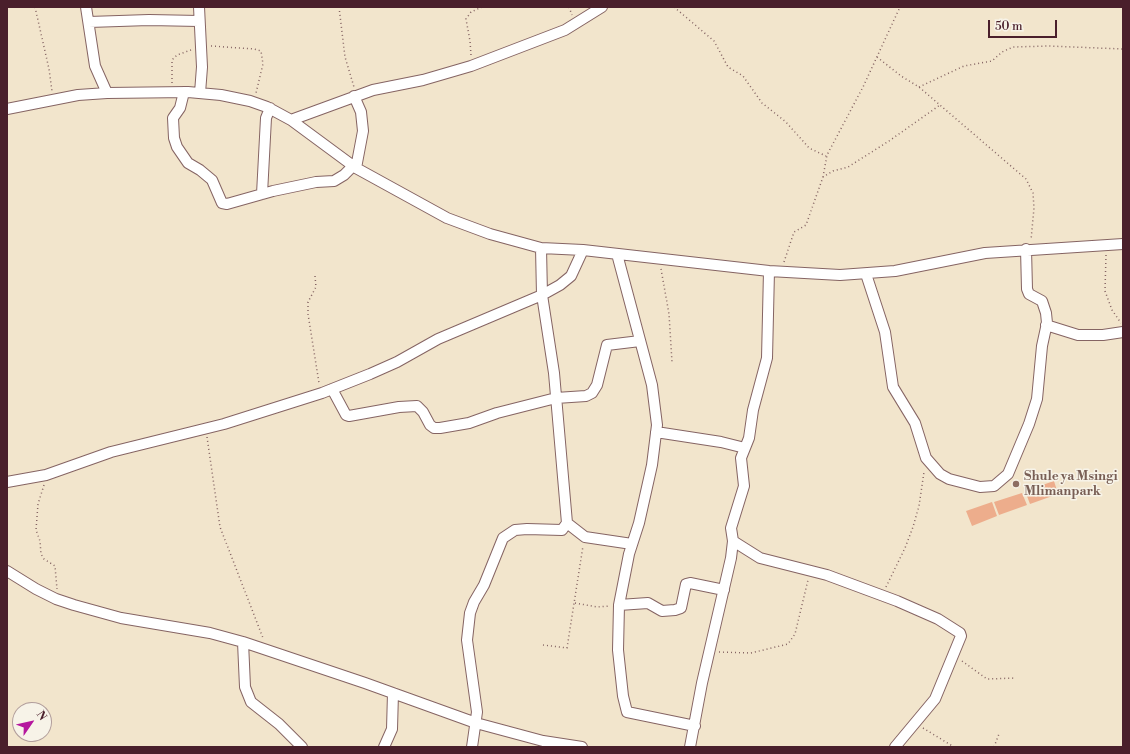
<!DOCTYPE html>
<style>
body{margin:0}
#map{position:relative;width:1130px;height:754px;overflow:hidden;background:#f2e5cc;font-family:"Libre Bodoni",serif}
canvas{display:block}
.frame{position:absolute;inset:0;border:8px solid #4a1f2b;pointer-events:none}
.north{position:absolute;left:12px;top:702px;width:40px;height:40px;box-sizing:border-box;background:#f7f3e8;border:1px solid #b29e9c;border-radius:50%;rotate:56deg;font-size:11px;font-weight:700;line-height:16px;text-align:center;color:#4a1f2b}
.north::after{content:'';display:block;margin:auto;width:14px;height:18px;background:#b5179e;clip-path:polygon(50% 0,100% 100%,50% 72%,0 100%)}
.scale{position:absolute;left:988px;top:20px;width:69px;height:18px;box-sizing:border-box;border:2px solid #4a1f2b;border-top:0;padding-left:5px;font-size:12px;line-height:14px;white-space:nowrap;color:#4a1f2b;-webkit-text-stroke:3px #f7f3e8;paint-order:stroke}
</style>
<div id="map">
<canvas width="1130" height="754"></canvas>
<div class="frame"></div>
<div class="north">N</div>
<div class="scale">50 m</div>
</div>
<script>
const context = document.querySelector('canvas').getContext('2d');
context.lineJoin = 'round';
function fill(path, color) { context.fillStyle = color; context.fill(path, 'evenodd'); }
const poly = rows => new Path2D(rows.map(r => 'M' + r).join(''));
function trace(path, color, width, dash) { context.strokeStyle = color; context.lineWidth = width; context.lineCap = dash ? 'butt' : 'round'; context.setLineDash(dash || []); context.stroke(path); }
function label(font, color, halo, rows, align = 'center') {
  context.font = font + ' "Libre Bodoni",serif'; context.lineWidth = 3; context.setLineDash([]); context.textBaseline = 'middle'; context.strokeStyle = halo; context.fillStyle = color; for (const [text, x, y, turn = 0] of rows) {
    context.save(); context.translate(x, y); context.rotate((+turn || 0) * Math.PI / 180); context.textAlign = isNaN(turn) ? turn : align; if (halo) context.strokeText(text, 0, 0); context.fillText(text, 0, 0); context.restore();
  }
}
fill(poly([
 [1054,481,1058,494,1030,504,1025,491],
 [1022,493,1027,505,999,515,994,502],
 [992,502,997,516,972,526,966,511]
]), '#edad8c');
const minor = poly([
 [86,7,95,66,107,93],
 [199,7,202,67,200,93],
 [89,22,149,20,199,21],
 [184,92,180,108,173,118,174,138,177,147,188,163,200,170,212,180,222,203,227,204,273,191,316,182,334,181,344,175,353,166],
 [354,96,361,112,363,131,356,168],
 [7,109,78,95,107,93,188,92,221,95,250,101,267,107,291,120,356,168,447,218,490,234,541,248,583,250,769,271,840,275,895,271,985,253,1123,244],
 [291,120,373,90,423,80,471,66,565,30,602,7],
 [262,194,266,118,270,108],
 [617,254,652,385,657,425,652,465,639,523,629,554,619,605,618,650,623,696,627,712,695,726],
 [866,274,885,332,893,387,915,423,926,458,940,474,949,479,980,487,994,486,1008,474,1029,424,1037,399,1042,346,1047,323,1046,313,1042,301,1029,294,1027,289,1026,249],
 [1046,325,1078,335,1103,335,1123,332],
 [332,389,346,415,349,416,399,407,417,406,423,412,430,425,434,428,440,428,469,423,497,413,556,398,586,396,592,393,597,385,607,345,640,341],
 [656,432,721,442,745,448],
 [7,482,46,475,111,452,224,424,322,393,370,374,397,362,438,339,542,295,560,285,571,276,583,250],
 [567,523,585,537,632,544],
 [733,541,760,558,827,575,897,601,938,619,960,633,961,636,935,699,895,747],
 [7,571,36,589,56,599,74,605,121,618,210,633,243,642,365,683,476,723,543,741,582,747],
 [619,605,648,603,662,611,675,610,681,608,686,584,690,583,724,590],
 [243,642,245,687,251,702,279,724,302,747],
 [384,747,392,729,393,693],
 [472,747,477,712,467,640,470,613,474,602,484,585,503,538,515,530,527,529,562,530,567,523,554,373,542,295,541,248],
 [690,747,702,683,731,558,733,541,731,528,744,486,741,458,749,438,753,410,767,358,769,271]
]);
trace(minor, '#856463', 12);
trace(poly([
 [35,7,49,69,52,91],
 [339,7,345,57,354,87],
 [569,7,572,15],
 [674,7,714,41,728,67,743,76,762,103,786,122,809,148,826,156],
 [211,46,254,49,261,51,263,64,256,93],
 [471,55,470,41,466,19,471,12,482,7],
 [877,57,901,76,919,87,1026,179,1033,193,1034,208,1031,240],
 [172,83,172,60,177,55,191,50],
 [919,87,964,66,992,61,1002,52,1013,47,1048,46,1123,49],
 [823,177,827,155,863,87,900,7],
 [1106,255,1105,291,1112,310,1121,323],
 [784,262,794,232,806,225,823,177,833,171,848,167,889,141,940,105],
 [661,269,669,314,672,362],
 [315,276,316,287,308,302,308,314,319,383],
 [207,437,220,527,263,638],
 [44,485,38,504,36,530,40,541,41,554,44,559,55,566,57,589],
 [886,587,905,548,913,527,919,506,924,472],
 [575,603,597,607,610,606],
 [543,645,567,648,583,546],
 [719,652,751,653,788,644,795,634,808,580],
 [962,661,987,679,1016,678],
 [923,728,954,747],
 [994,747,999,734]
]), '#856463', 1.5, [1, 3]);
trace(minor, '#fff', 10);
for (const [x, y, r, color] of [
 [1016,484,4,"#8d6e63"]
]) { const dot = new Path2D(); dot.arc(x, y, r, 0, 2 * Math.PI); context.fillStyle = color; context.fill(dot); trace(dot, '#f7f3e8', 1.5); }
label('bold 13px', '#785e54', '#f7f3e8', [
 ["Shule ya Msingi",1024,477],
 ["Mlimanpark",1024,492]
], 'left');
</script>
